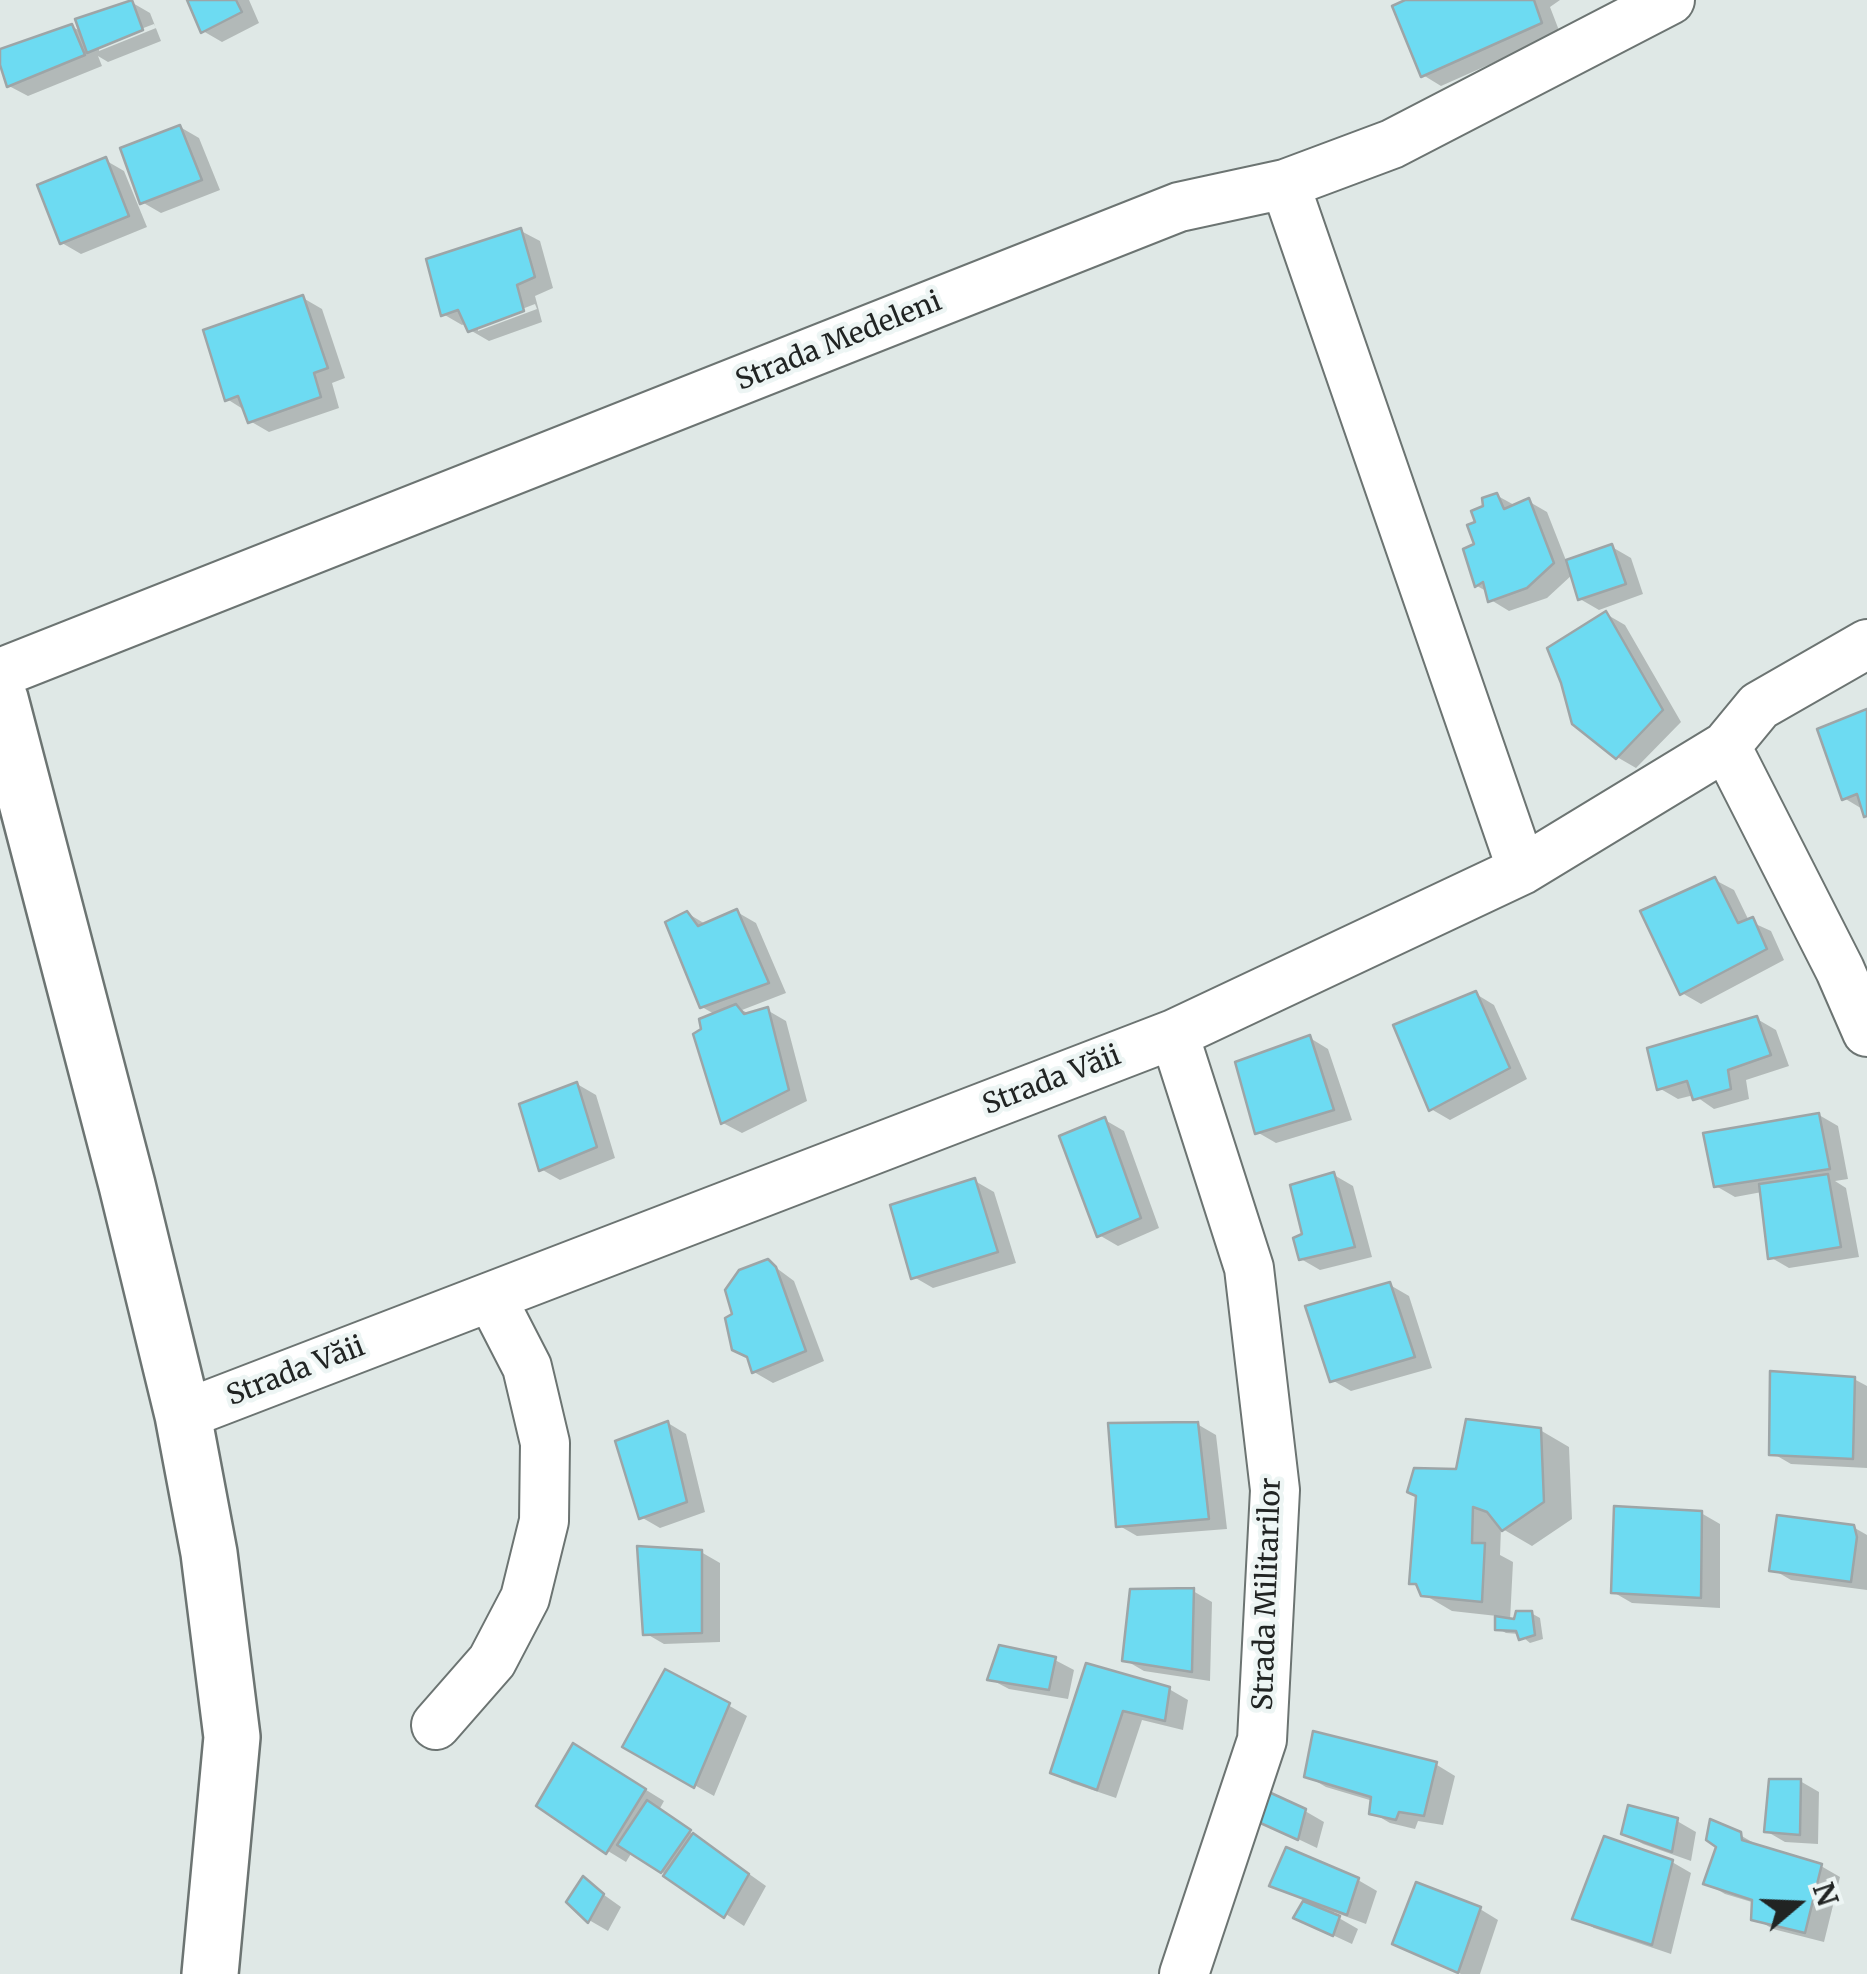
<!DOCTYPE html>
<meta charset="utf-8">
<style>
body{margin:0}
#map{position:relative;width:1867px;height:1974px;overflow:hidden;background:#dfe8e6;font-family:Merriweather,serif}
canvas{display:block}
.north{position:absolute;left:1747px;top:1854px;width:100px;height:100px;-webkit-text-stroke:8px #edf5f4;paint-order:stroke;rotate:71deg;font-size:28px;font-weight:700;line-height:40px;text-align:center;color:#212423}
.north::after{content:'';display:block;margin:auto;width:35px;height:45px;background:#212423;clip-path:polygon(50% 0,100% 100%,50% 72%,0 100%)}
</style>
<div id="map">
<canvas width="1867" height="1974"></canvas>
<div class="north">N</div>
</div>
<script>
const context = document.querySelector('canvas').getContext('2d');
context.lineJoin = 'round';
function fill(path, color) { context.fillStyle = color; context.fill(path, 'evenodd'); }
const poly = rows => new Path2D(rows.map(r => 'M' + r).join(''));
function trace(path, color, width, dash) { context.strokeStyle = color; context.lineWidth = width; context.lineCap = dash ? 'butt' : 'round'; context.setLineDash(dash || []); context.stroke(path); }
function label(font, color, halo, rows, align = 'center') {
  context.font = font + ' Merriweather,serif'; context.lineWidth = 9; context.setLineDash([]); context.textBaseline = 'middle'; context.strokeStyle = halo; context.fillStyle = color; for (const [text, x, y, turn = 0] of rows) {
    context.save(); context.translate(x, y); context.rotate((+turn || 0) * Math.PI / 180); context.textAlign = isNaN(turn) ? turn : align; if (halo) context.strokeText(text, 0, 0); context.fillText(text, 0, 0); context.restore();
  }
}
fill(poly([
 [190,0,249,0,259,23,222,42,203,31],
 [1411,0,1560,0,1550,7,1560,33,1441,86,1423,75],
 [131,2,150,13,161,41,108,62,98,56,102,66,28,96,9,86,0,52,71,26,82,32],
 [154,24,156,28,99,51,99,45],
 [180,127,199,138,220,190,161,213,142,202],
 [105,160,124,171,147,227,81,254,62,243],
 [521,231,540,241,553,288,535,296,542,322,489,341,470,330,467,323,462,325,443,314],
 [535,304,537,309,478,331,478,326],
 [303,298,322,309,345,378,332,383,339,408,269,432,250,421,246,411,227,399],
 [1496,495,1516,506,1528,501,1547,512,1567,563,1612,547,1631,558,1643,594,1599,610,1580,599,1573,574,1547,598,1509,611,1491,600,1488,592,1477,586,1466,550,1477,546,1478,524],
 [1606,614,1625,625,1681,722,1636,768,1617,757],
 [1867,712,1867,816,1864,810,1844,798],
 [1715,880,1734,890,1749,921,1771,931,1784,960,1701,1004,1682,993],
 [737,912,756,923,786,993,742,1010,751,1015,767,1010,786,1021,807,1101,742,1133,723,1123,716,1015,702,1007,687,913,707,925],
 [1476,994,1494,1005,1527,1079,1450,1120,1431,1109],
 [1757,1019,1776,1030,1789,1066,1746,1080,1749,1099,1714,1109,1694,1095,1678,1099,1659,1088],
 [1310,1038,1328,1049,1352,1120,1276,1143,1257,1132],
 [577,1084,596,1095,615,1158,560,1180,541,1169],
 [1819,1115,1838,1126,1848,1179,1835,1181,1846,1188,1859,1257,1789,1268,1770,1257,1762,1192,1735,1197,1716,1186],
 [1105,1120,1124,1131,1159,1228,1118,1246,1099,1235],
 [1334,1175,1353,1186,1372,1257,1320,1270,1301,1259,1304,1236],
 [975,1181,994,1192,1016,1263,933,1288,914,1277],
 [767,1261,794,1281,824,1361,773,1383,754,1372,735,1315],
 [1390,1285,1409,1296,1432,1368,1351,1391,1332,1380],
 [1854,1379,1867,1386,1867,1468,1791,1464,1772,1453],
 [668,1423,686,1434,705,1512,660,1528,641,1517],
 [1197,1424,1216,1435,1227,1529,1137,1536,1118,1525],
 [1540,1430,1569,1447,1572,1519,1532,1546,1501,1528,1500,1555,1513,1562,1510,1621,1531,1613,1540,1618,1543,1639,1530,1643,1519,1634,1506,1633,1497,1628,1497,1616,1452,1611,1423,1594,1420,1588,1411,1583,1458,1471],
 [1701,1513,1720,1524,1720,1608,1632,1603,1613,1592],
 [1853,1527,1867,1535,1867,1590,1791,1580,1772,1569],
 [701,1552,720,1563,720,1642,664,1644,645,1633],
 [1193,1591,1212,1602,1210,1681,1144,1671,1125,1660],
 [1055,1660,1074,1670,1068,1699,1009,1689,990,1679],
 [1087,1666,1169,1689,1188,1700,1183,1730,1142,1720,1116,1798,1072,1783,1053,1772],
 [728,1705,747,1716,714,1796,625,1746],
 [1315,1734,1437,1765,1455,1776,1443,1825,1418,1821,1415,1829,1390,1823,1371,1812,1373,1801,1326,1787,1307,1776],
 [593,1757,664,1801,659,1810,766,1886,744,1926,632,1852,626,1862,608,1851],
 [1800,1781,1819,1792,1818,1844,1785,1842,1766,1831],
 [1305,1811,1324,1822,1317,1848,1260,1821],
 [1677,1821,1696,1832,1691,1861,1643,1844,1624,1833],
 [1740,1835,1759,1846,1821,1866,1840,1877,1824,1942,1773,1929,1754,1918,1755,1903,1725,1894,1706,1883],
 [1672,1862,1691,1873,1671,1954,1594,1928,1576,1917],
 [583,1880,621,1907,608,1931,589,1920],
 [1358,1880,1377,1891,1366,1924,1334,1912,1332,1914,1358,1929,1352,1944,1296,1918,1306,1901,1273,1885],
 [1480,1909,1498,1920,1480,1974,1461,1974,1414,1953]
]), '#0003');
const building = poly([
 [132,0,143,30,87,53,75,19,132,0],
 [187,0,236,0,242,12,201,33,187,0],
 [1405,0,1534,0,1542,23,1421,77,1392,6,1405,0],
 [72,24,85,55,7,87,0,65,0,49,72,24],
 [180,125,202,180,140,204,120,148,180,125],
 [106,157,129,216,60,244,37,185,106,157],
 [521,228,535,277,517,285,524,311,468,332,458,310,441,316,426,259,521,228],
 [303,295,328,368,314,373,321,397,248,423,238,396,225,401,203,330,303,295],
 [1497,493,1504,509,1529,498,1554,563,1527,588,1488,602,1483,582,1475,587,1463,549,1474,544,1467,525,1475,522,1471,511,1483,506,1482,498,1497,493],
 [1612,544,1626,584,1578,600,1566,560,1612,544],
 [1606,611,1663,710,1616,759,1572,724,1561,683,1547,648,1606,611],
 [1867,709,1867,816,1864,817,1857,794,1842,800,1817,729,1867,709],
 [1715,877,1738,923,1753,917,1767,949,1680,995,1640,911,1715,877],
 [737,909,769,983,700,1008,665,922,687,911,698,926,737,909],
 [1476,991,1510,1068,1429,1111,1393,1025,1476,991],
 [736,1004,744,1014,768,1007,789,1090,721,1124,693,1034,701,1029,699,1019,736,1004],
 [1757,1016,1771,1055,1728,1070,1731,1089,1693,1100,1687,1081,1657,1090,1647,1048,1757,1016],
 [1310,1035,1334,1110,1255,1134,1235,1062,1310,1035],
 [577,1082,597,1147,539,1171,519,1104,577,1082],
 [1819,1113,1830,1169,1714,1187,1703,1133,1819,1113],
 [1105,1117,1141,1218,1097,1237,1059,1136,1105,1117],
 [1334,1172,1355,1247,1299,1260,1293,1238,1302,1234,1290,1185,1334,1172],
 [1828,1174,1841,1247,1768,1259,1759,1184,1828,1174],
 [975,1178,998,1252,911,1279,890,1205,975,1178],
 [768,1259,776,1267,806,1351,752,1373,747,1357,732,1350,725,1318,732,1314,725,1290,739,1270,768,1259],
 [1390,1282,1415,1357,1330,1382,1305,1306,1390,1282],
 [1770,1371,1855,1377,1853,1459,1769,1455,1770,1371],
 [1466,1419,1541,1428,1544,1502,1502,1531,1487,1512,1473,1507,1472,1543,1485,1543,1482,1602,1421,1596,1416,1584,1409,1584,1416,1496,1407,1492,1414,1468,1456,1469,1466,1419],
 [668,1421,687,1502,639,1519,615,1441,668,1421],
 [1198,1422,1209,1519,1116,1527,1108,1423,1198,1422],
 [1614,1506,1702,1511,1701,1598,1611,1593,1614,1506],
 [1777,1515,1854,1525,1857,1537,1851,1582,1769,1571,1777,1515],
 [637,1546,702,1550,702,1633,643,1635,637,1546],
 [1194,1588,1192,1672,1122,1661,1130,1589,1194,1588],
 [1516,1611,1532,1611,1535,1635,1519,1640,1516,1631,1495,1630,1495,1616,1514,1619,1516,1611],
 [999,1645,1056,1657,1049,1690,987,1680,999,1645],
 [1086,1663,1170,1687,1165,1721,1123,1711,1097,1790,1050,1773,1086,1663],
 [665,1669,730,1703,694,1788,622,1747,665,1669],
 [1313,1731,1437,1762,1424,1816,1399,1812,1396,1820,1369,1814,1371,1797,1304,1777,1313,1731],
 [573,1743,646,1789,606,1854,536,1806,573,1743],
 [1769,1779,1801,1779,1800,1835,1764,1832,1769,1779],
 [1271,1793,1306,1809,1298,1840,1256,1821,1271,1793],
 [647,1800,691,1830,661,1873,617,1845,647,1800],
 [1628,1805,1678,1818,1672,1852,1621,1834,1628,1805],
 [1710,1819,1741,1832,1742,1840,1822,1864,1805,1933,1751,1920,1752,1900,1703,1884,1716,1847,1706,1840,1710,1819],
 [693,1833,749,1874,724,1918,663,1876,693,1833],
 [1604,1836,1673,1860,1652,1945,1572,1919,1604,1836],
 [1286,1847,1359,1878,1347,1915,1269,1886,1286,1847],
 [583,1876,604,1894,588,1923,566,1902,583,1876],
 [1416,1882,1481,1907,1458,1973,1392,1944,1416,1882],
 [1303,1901,1340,1916,1333,1936,1293,1918,1303,1901]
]);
fill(building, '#6ddbf2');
trace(building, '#9da5a7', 2.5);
const minor = poly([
 [1285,184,1522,870],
 [0,673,1179,207,1285,184,1392,144,1670,0],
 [1726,746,1840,970,1867,1032],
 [1174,1034,1249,1268,1275,1490,1262,1740,1184,1974],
 [183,1415,1174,1034,1522,870,1726,746,1759,706,1867,644],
 [436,1725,492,1661,525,1598,544,1521,545,1443,527,1367,491,1297]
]);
const major = poly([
 [0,699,127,1185,183,1415,209,1553,232,1737,210,1974]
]);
trace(minor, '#6c7472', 52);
trace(major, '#6c7472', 60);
trace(minor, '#fff', 48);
trace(major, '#fff', 55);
label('28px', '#212423', '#edf5f4', [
 ["Strada Medeleni",839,342,-22],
 ["Strada Văii",1052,1081,-21],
 ["Strada Văii",296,1372,-21],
 ["Strada Militarilor",1268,1594,-88]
]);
</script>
